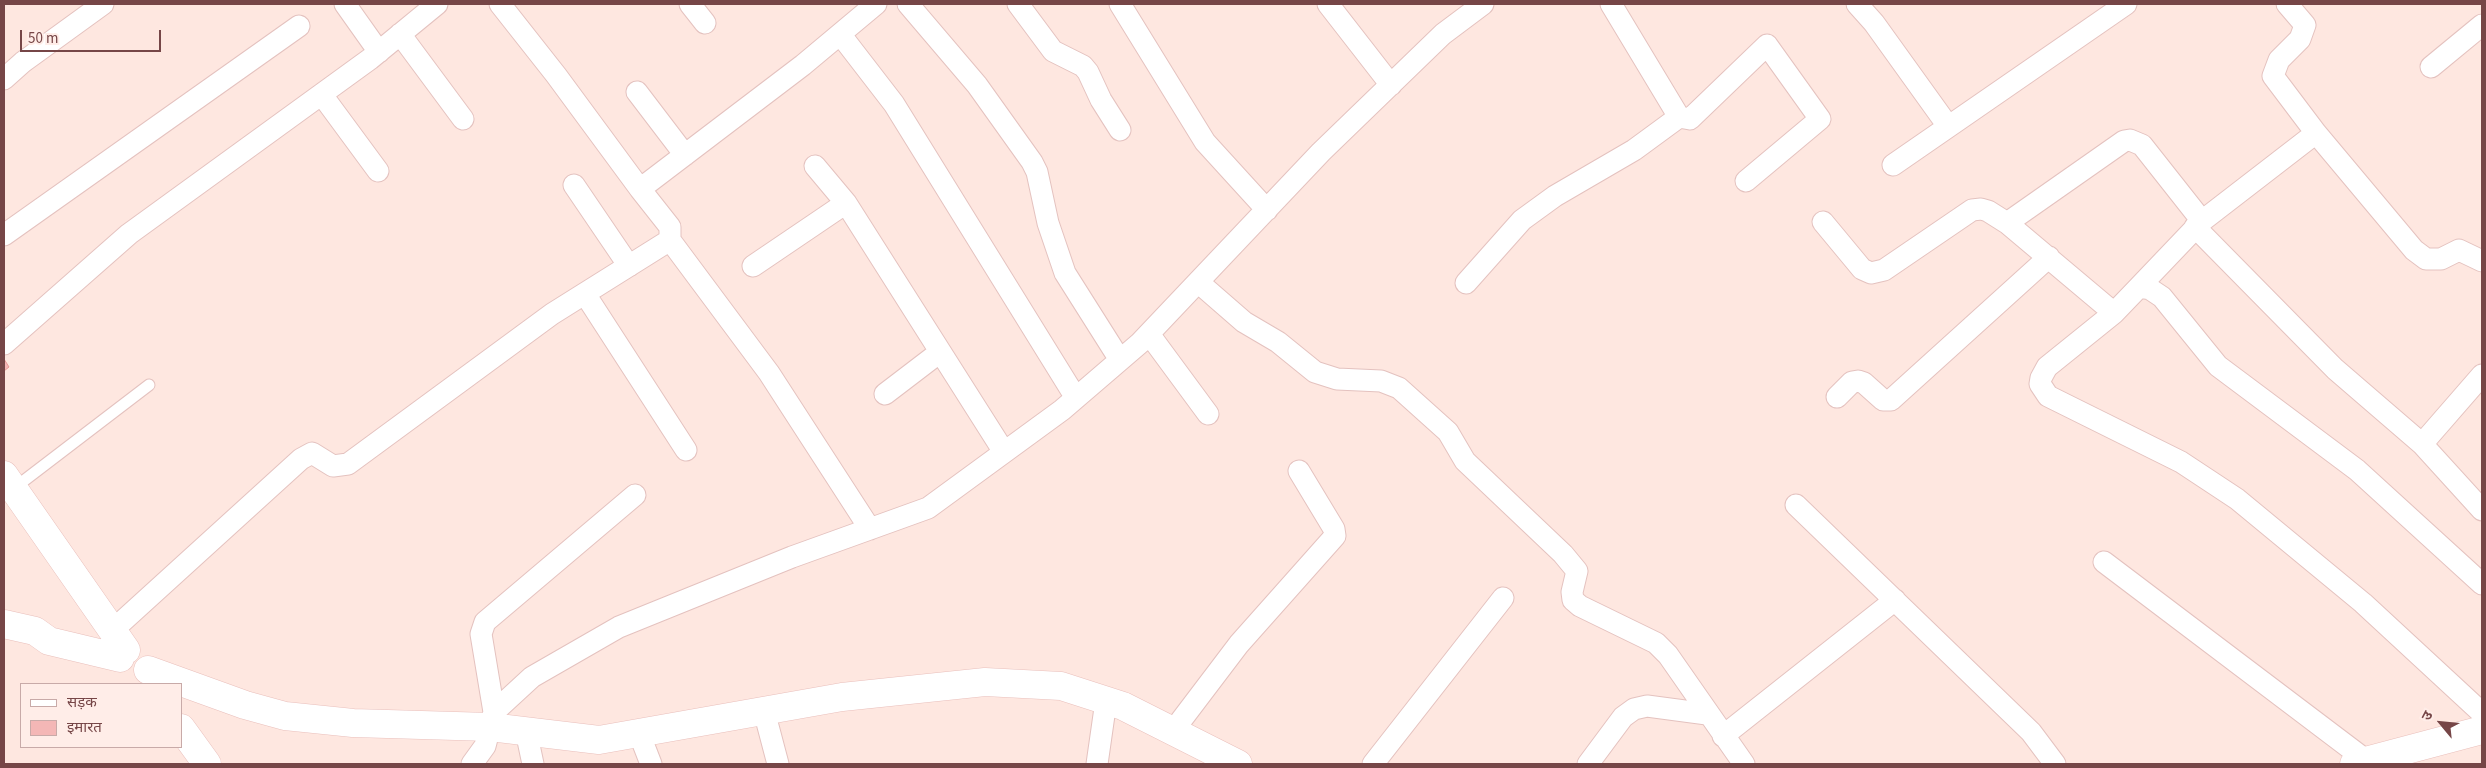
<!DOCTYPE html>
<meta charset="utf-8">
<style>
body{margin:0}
#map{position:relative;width:2486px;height:768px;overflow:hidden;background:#fee7e0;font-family:"Source Sans 3","Noto Sans Devanagari",sans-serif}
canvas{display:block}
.frame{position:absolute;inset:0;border:5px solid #764647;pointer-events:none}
.legend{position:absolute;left:20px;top:683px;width:162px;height:65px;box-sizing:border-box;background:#ffede8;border:1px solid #c8aaa8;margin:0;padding:6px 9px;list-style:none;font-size:15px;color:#764647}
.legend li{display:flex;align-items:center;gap:10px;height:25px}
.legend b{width:25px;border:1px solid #c8aaa8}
.north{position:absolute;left:2416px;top:698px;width:50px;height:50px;-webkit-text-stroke:4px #ffede8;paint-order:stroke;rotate:298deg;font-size:14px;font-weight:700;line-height:20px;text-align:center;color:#764647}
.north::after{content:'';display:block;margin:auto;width:18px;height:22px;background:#764647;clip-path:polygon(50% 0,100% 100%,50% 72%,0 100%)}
.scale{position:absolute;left:20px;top:30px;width:141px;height:22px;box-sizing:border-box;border:2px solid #764647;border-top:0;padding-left:6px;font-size:15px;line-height:18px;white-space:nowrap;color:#764647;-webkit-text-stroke:4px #ffede8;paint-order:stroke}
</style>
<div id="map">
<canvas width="2486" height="768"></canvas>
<div class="frame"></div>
<ul class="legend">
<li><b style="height:6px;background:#fff"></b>सड़क</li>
<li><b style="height:14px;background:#f4b7b6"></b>इमारत</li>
</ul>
<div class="north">उ</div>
<div class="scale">50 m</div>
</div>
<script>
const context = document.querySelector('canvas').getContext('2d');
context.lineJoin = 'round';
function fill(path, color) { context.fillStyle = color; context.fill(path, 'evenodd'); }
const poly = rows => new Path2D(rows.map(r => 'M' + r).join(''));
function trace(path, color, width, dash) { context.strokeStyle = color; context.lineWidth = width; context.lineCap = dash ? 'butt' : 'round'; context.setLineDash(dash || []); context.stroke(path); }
const building = poly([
 [4,359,9,367,4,371,4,359]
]);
fill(building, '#f4b7b6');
trace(building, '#e89696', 1);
const lane = poly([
 [13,489,149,385]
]);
const street = poly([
 [345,4,379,52],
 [500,4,556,75,640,189],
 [690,4,705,23],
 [908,4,977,85,1032,162,1037,172,1048,223,1065,273,1120,360],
 [1018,4,1053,51,1083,66,1088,72,1101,100,1120,130],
 [1120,4,1205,142,1267,210],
 [1328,4,1391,85],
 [1857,4,1874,23,1948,126],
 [400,34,463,119],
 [840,34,894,104,1076,398],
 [2431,67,2482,25],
 [4,79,23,62,103,4],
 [637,92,685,155],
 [322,95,378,171],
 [1679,117,1690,119,1767,45,1820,119,1746,181],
 [2316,133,2414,250,2426,259,2441,259,2459,250,2482,261],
 [1893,165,2126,4],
 [815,166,846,203,1004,452],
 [574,185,629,266],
 [1823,222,1862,269,1871,273,1884,270,1972,210,1981,209,1988,211,2007,223,2114,313,2047,367,2041,378,2040,384,2048,396,2181,462,2237,499,2363,603,2482,713],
 [2007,223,2124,141,2130,140,2142,145,2202,221],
 [2195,227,2335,369,2422,444,2482,510],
 [4,235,299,26],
 [670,240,769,373,870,529],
 [753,266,846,203],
 [1198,282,1244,322,1278,342,1315,372,1337,379,1381,381,1399,388,1448,432,1465,461,1563,554,1577,571,1572,592,1573,600,1580,606,1656,643,1668,655,1744,764],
 [1466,283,1522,220,1555,196,1634,150,1679,117,1611,4],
 [2139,287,2202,221,2316,133,2273,76,2279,60,2300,39,2305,25,2287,4],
 [585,294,686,450],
 [2114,313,2139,287,2150,289,2162,297,2218,366,2357,470,2482,584],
 [1149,334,1208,414],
 [4,344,129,234,370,59,437,4],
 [885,394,940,352],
 [1837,397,1852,382,1858,381,1864,383,1883,400,1891,400,2049,257],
 [2422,444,2482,375],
 [1796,505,2031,732,2055,764],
 [2104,562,2367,761],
 [114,629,301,459,312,453,333,466,348,464,552,314,670,240,670,227,640,189,803,65,876,4],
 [764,711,778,764],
 [494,712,481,634,485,622,635,495],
 [526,731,533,764],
 [1173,731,1239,644,1335,536,1334,529,1299,471],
 [639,733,651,764],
 [1723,736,1895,600],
 [472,764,485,746,494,712,532,677,619,627,792,557,928,508,1062,410,1140,343,1321,152,1443,34,1483,4],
 [1097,764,1106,701],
 [1373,764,1503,598],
 [1588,764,1623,717,1634,709,1647,706,1707,714]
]);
const secondary = poly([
 [4,475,126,650],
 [4,624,35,631,49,641,120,658],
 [148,670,245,705,285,716,353,723,490,727,599,740,842,697,985,682,1061,686,1123,706,1238,764],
 [181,728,207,764],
 [2354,764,2482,730]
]);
trace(lane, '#e4c2bf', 13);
trace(street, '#e4c2bf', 23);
trace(secondary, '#e9bfbb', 29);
trace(lane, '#fff', 11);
trace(street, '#fff', 21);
trace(secondary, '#fff', 28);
</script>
